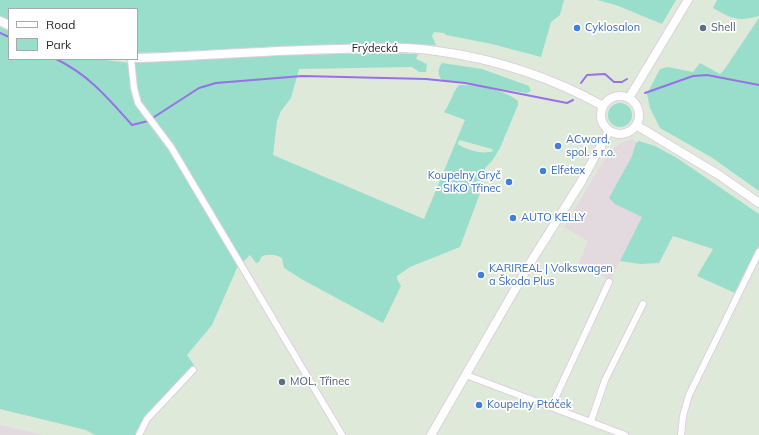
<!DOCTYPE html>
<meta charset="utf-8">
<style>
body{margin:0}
#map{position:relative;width:759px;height:435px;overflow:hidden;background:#dfe9d9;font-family:Mulish,sans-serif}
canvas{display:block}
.legend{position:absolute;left:8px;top:8px;width:130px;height:52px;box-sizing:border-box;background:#fff;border:1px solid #a9a9a9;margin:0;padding:5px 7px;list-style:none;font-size:12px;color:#272727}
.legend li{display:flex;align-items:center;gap:8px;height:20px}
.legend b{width:20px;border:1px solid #a9a9a9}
</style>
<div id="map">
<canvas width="759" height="435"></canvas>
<ul class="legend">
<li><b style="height:5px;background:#fff"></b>Road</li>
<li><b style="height:11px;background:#98decb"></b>Park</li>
</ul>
</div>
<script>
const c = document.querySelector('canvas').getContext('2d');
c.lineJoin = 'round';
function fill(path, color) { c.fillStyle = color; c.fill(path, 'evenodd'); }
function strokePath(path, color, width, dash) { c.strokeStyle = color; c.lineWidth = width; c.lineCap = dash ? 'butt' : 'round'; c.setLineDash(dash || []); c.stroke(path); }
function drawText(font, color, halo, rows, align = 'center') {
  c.font = font + ' Mulish,sans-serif'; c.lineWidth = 3.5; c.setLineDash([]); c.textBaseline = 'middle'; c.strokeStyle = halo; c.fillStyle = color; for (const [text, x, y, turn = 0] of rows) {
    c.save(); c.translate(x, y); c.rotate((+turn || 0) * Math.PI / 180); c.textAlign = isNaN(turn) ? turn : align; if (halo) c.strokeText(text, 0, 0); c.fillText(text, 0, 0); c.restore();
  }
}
const industrial = new Path2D(`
 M632,139l4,3 -2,10 -25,47 33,18 -31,62 -34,-11 11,-27 -24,-14 40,-67 8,-10 10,-8z
 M0,425l43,10h-43z`);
const green = new Path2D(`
 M0,0h564l-4,15 -9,7 -10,35 -49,-13 -46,-9 -2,-2 -10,-1 -2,4 4,9c-100,-4 -199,5 -299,8v-44h-128v11l-9,-4z
 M597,0h79l-14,24 -46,-19z
 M717,0h42v16c-22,6 -26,3 -46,-8z
 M759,18v173l-48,-34 -51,-29 -10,-20 -3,-14 13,-25 8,-2 25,5 7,-9 20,11 4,-4z
 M0,27l9,4v28h89l32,4 160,-8 94,-2 34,1 -2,5 11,5 -1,8h-7l-7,-5 -113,2 -8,29 -10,13 -4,10 -4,34 151,64 41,-99 -21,-8c7,-9 8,-19 15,-27 19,0 44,4 59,16v4l-18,43 -8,13 -6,6 -3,5v13l-23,62 -50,20 -13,9v3l4,7 -18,37 -80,-43 -19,-12 -2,-10c-7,-4 -13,-4 -20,-2l-3,6 -3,1 -6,-8 -13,13 -25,57 -25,30 7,10 -44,48 -15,22h-40l-9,-5 -86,-21zM459,140l33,9 1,2c-9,4 -27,-1 -35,-7z
 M442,63l40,6 47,17 2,5 -4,2 -85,-13c-5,-5 -4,-12 0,-17z
 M608 115a12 12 0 1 1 24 0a12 12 0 1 1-24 0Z
 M639,141l16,5 22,12 82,56v32l-24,47 -38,-17 16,-27 -40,-13 -14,27 -19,1 -20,-3 22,-44 -27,-13 -6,-6 23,-42 4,-13z`);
const stream = new Path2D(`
 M0,33l9,4
 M56,59c33,16 52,39 76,66l16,-4 51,-33 17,-5 86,-7 124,3 39,4 102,20 6,-3
 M581,83l6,-8 18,-1 9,8h8l5,-3
 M645,93l48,-17 14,-1 52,10`);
const street = new Path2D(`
 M131,59l3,29 4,15 33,44 171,288
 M466,375l159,60
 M551,407l58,-125
 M591,421l14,-41 38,-76
 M139,435l8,-16 46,-49
 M681,435l2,-19 6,-21 70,-143`);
const secondary = new Path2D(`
 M0,21l9,4
 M137,58c68,-2 135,-8 203,-9 32,-1 65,-3 97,2 59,8 114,26 166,55
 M601 115a19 19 0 1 1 38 0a19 19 0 1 1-38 0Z
 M629,98l59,-98
 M636,125l83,50 40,28
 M431,435l101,-175 49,-78 28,-51`);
const markers = [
 [577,28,4,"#3f7fe0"],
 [703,28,4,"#5c6f8a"],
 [558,146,4,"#3f7fe0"],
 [543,171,4,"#3f7fe0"],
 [509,182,4,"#3f7fe0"],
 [513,218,4,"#3f7fe0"],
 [481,275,4,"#3f7fe0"],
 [282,382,4,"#5c6f8a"],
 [479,405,4,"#3f7fe0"]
];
const shopNames = [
 ["Cyklosalon",585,28],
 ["ACword,",566,140],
 ["spol. s r.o.",566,153],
 ["Elfetex",551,171],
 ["Koupelny Gryč",501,176,"right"],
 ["- SIKO Třinec",501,189,"right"],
 ["AUTO KELLY",521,218],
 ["KARIREAL | Volkswagen",489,269],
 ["a Škoda Plus",489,282],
 ["Koupelny Ptáček",487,405]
];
const serviceNames = [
 ["Shell",711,28],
 ["MOL, Třinec",290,382]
];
const streetNames = [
 ["Frýdecká",375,49]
];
fill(industrial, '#e2dadf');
fill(green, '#98decb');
strokePath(stream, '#9871e7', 2);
strokePath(street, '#decfe0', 8);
strokePath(secondary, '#decfe0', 10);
strokePath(street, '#fff', 6);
strokePath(secondary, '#fff', 8);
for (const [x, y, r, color] of markers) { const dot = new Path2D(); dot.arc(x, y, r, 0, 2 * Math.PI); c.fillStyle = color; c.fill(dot); strokePath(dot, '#fff', 1.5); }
drawText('11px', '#366cbe', '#fff', shopNames, 'left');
drawText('11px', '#4e5e75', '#fff', serviceNames, 'left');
drawText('11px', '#272727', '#fff', streetNames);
</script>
